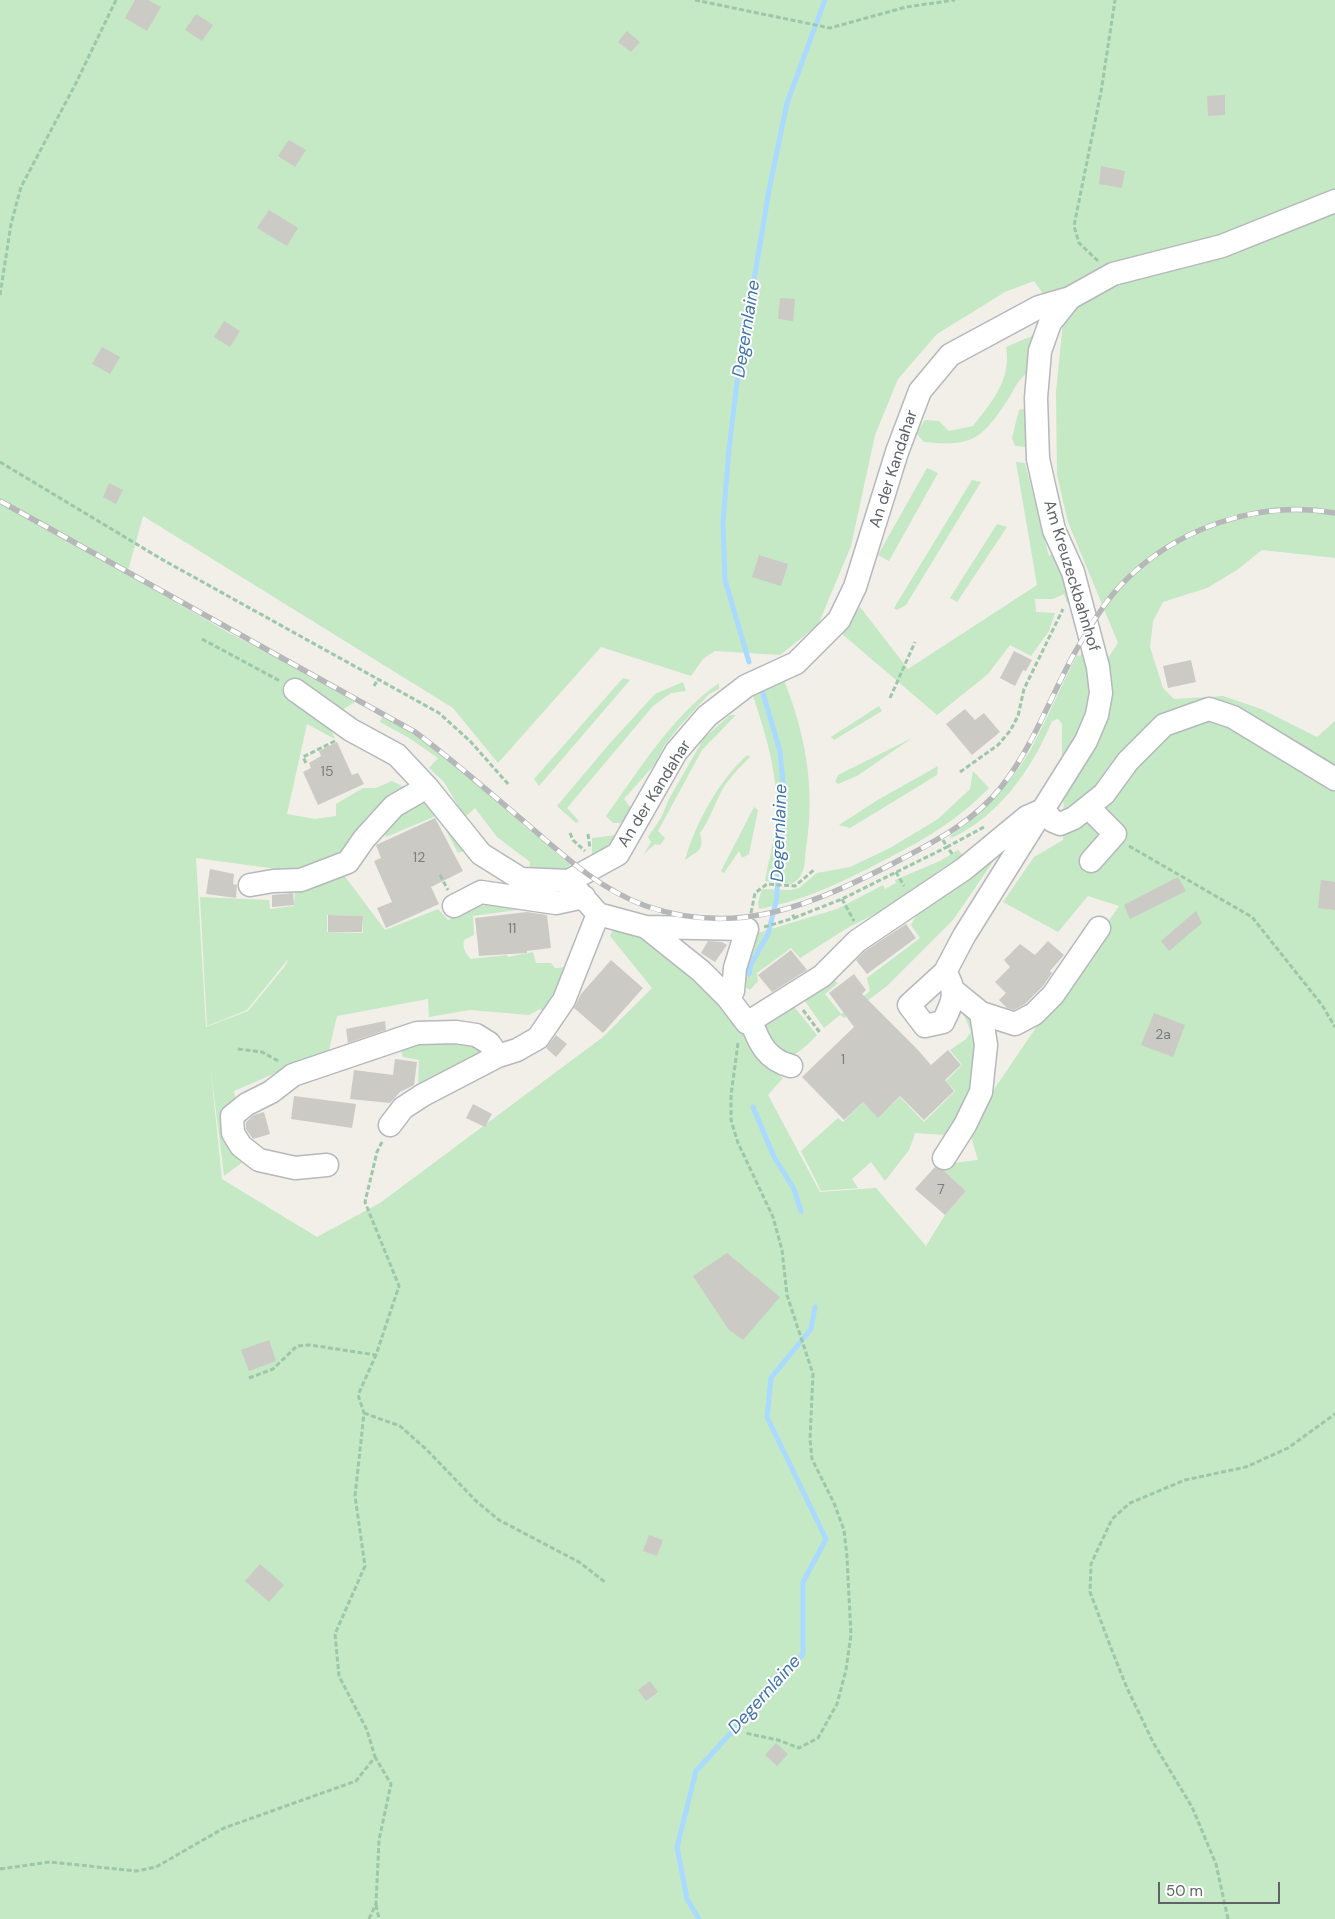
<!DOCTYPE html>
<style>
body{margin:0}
#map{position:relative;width:1335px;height:1919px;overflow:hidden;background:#f1efe8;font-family:"DM Sans",sans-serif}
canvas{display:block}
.scale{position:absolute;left:1158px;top:1882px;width:122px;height:22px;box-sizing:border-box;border:2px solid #5f6368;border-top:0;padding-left:6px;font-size:15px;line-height:18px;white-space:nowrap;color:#5f6368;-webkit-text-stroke:4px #fff;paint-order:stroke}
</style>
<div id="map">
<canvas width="1335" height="1919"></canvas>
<div class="scale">50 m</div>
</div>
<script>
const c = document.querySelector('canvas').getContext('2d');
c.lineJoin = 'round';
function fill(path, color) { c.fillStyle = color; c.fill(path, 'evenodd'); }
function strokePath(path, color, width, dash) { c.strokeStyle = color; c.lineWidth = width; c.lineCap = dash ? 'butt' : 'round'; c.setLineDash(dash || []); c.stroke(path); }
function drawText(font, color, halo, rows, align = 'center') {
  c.font = font + ' "DM Sans",sans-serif'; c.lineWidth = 4; c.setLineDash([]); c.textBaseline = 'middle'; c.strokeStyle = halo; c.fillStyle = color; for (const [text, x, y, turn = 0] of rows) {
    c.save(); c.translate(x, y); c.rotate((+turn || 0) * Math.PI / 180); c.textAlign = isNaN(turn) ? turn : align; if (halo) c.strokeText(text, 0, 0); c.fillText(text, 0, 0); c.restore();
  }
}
const green = new Path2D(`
 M0,0h1335v558l-73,-8 -25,20 -30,18 -44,14 -10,19 -3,26 13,41 11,11 49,-3 38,13 56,28 18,-16v1198h-1335zM1034,281l29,41 -7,70 1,83 11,47 50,121 -26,39 -6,-37 -6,11 -3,-1c-16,31 -30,64 -46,94 -20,35 -49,63 -81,87l2,2c48,-23 80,-69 100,-117l6,-2 4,5c-1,38 3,77 1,116l-29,17 -31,45 55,30 30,-36 31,10 -133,195 -16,32 8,27 -41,5 29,26 -21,24 -19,31 -50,-58 -56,4 -52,-97 15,-17 -13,-9 -18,-29 -49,-60 -70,-50h-20l-3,6 42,52 -49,49 -223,166 -63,34 -95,-58 -12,-115 14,112 23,-17 -13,-68 95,-41 8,-34 91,-17 1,18 41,-7 59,5 11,-6 8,5 26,-47 -19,1 -4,-5h-15l-3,-11 -25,5 -1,-2 -36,4c-5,-5 -9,-11 -7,-19l10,-5 -1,-19 51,-7 -26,-8 -30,9 -20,10 -10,-11 -53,21 -42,-56 -48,13 -1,19 -24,3 -1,-9 -69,-3 7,129 40,-16 42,-52 -4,8 -37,45 -42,16 -10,-169 103,14 46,-15c18,-39 24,-48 61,-69l-14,-7 -16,7h-13l-27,16v12l-21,3 -28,-5 20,-90 28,15 -4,-9 -33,-26 3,-21 41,27 13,-8 -51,-31 -75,-38 -102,-59 16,-58 310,192 45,55 103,-116 90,29 12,-17 12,-8 65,4 38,-30 33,-79 24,-111 23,-56 39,-45 68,-42zM327,915l36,1v17l-36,-1z
 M1034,335l-4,36c-12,8 -14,15 -21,27 -27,41 -36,49 -85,44l-8,-9 9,-13 14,1 10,10 24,-5c18,-23 39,-47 33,-79z
 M1028,408l1,36 -3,3 -11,-1 -3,-8 7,-28z
 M1016,462l9,1 24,93 9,-4 18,47 -9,4 -3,-9 -11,5h-18l1,13 19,1 -6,18 -18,25 -21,-11 -22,29 -51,41 -96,-82 19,-26 48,62 129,-84z
 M927,468l11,5 -49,88 -11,-6z
 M972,480l9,2 -75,123 -9,5 -3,-2z
 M997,524l10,3 -50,75 -7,-4z
 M782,675c23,57 34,112 24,173 -2,14 1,28 -15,36l-26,-3c3,-17 8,-35 10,-53 6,-45 -8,-90 -22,-132l2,-7z
 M623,678l7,2 -91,106 -5,-7z
 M683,682l3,9 -15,2 -18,13 -86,102 12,13 -3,2 -19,-17 54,-64 44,-48z
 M719,683v6l-10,5 -31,34 -14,18 -9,18 -31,35 11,14 -12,10h-10l-7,-7c34,-47 65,-99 113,-133z
 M879,706l3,5 -48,29 -3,-3z
 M383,715l49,31 141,121 -12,5h-32l1,-10 -33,-25 -22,-29 -10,9 -21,-35 -15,-14 9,-10 -29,-20 -29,-16z
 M730,715h6l-34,35 -44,81 7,7 -5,7 -5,-1 -11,10 7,-12 -3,-5 13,-19 8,-19 35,-61z
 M912,738l-55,38 -19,8 -3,-2 3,-7z
 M747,755l3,2c-11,11 -23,23 -30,37 -7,14 -11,27 -20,39 4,18 -1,17 -15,27 11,-38 33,-78 62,-105z
 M938,766l-1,9 -87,53 -11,-3 37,-24z
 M973,771l16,17c-32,33 -69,54 -110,75 -39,20 -76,38 -120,46l-1,-7 4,-13 29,1 8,-2 18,-15 33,-6 40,-19 48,-29 32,-30z
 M427,797l41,52 -10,4 -20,-38 -52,22 -2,-5 2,-13z
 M754,807l4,3 -9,44 -7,4 -3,-7 -15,22 -3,-2z
 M616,835l3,5 -27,18v-20z
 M1007,842l-3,13 -5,-2 -46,67 -66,66 -43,32 -4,-3 -16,13 -22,-31 32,-17 4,3 -13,11 16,20 29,-23 -3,-13 53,-40 -9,-13 12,-22z
 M958,850l10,10 -4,4 -6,-5 -20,12 -12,12 -27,19 -50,25 -49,31 -9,-10 -34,25 1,8 -8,9 -8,-5 6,-49 89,-27 46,-24 2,4 11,-6 -1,-3 45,-19z
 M791,1003l26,32c-12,12 -21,23 -38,22l-19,-30z
 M963,1013l5,2 13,19 -6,57 -29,44 -33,-2 2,1 -6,16 -24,31 -14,-19 -19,17 6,9 -37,3 -20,-40 37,-33 5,4 20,-20 15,15 22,-20 24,25 31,-31 -9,-10 16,-16 -12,-15 16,-11 5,-7z
 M454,1034l36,20 -72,34 1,-28 -16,-3 -3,-9z`);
const stream = new Path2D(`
 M749,662l-24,-82 -2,-57 6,-74 8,-67 32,-192 18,-87 38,-103
 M749,974l2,-10 17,-30 8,-32 9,-98 -5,-53 -18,-61
 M753,1107l21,50 20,32 7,22
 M699,1919l-12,-20 -10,-52 19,-76 107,-117v-72l23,-43 -59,-122 4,-39 40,-49 4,-22`);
const building = new Path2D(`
 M135,0h13l13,7 -14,24 -22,-13z
 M196,14l17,11 -11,16 -17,-11z
 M627,31l13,11 -9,10 -13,-10z
 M1225,95v20l-17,1 -1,-20z
 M289,140l17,10 -11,17 -17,-11z
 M1101,166l24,5 -3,17 -23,-4z
 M269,210l29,18 -11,18 -30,-18z
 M780,298l15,1 -2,22 -15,-2z
 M224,321l16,10 -10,16 -16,-10z
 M102,347l18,10 -10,17 -18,-10z
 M109,483l14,7 -7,14 -13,-7z
 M759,555l29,9 -7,22 -29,-9z
 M1014,651l18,9 -6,11 -3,-1 -8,16 -15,-8z
 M1191,660l5,22 -28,6 -5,-22z
 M965,709l10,11 9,-7 16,19 -28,23 -26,-31z
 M337,742l15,33 6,-2 6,11 -46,21 -15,-33 8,-4 -2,-5 12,-7 -2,-5z
 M435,818l28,53 -32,16 8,17 -53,24 -9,-20 15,-6 -18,-41 7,-3 -5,-13z
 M210,869l24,5 -1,10 4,1 -1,13 -30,-4z
 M1178,877l8,14 -56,28 -6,-14z
 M1321,880l14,2v28l-17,-2z
 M293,893l1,12 -22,2v-12z
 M1196,911l6,12 -33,28 -8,-10z
 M527,912l20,3 4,33 -24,3v2l-48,3 -4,-38z
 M328,915l35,1 -1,16h-34z
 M906,924l10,14 -49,36 -11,-14 9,-9z
 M708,941l14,1 5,3 -12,17 -14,-9z
 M1048,941l16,14 -14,16 2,2 -9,13 -18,18 -11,6 -7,-2 -8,-8 7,-7 -11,-11 15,-15 -6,-7 16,-16 15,11z
 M791,950l16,20 -35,22 -14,-17z
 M611,960l32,28 -40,45 -29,-25 7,-14z
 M854,974l12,16 -4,4 56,56 13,15 17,-15 13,15 -16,15 9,11 -30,29 -24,-24 -22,22 -15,-16 -19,18 -42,-43 52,-50 -25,-34z
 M1154,1013l31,12 -12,32 -32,-12z
 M385,1021l1,9 -38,13 -2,-14z
 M556,1035l11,9 -11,13 -10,-9z
 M395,1059l22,3 -3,23 -14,7 -10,11 -40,-4 4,-29 39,5z
 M294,1096l62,8 -4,24 -61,-9z
 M473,1104l19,10 -7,13 -19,-9z
 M264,1112l6,22 -17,5 -7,-10v-7l8,-7z
 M935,1167l9,4 22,20 -21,24 -30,-26z
 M727,1253l53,44 -37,43 -14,-10 -36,-54z
 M269,1340l7,21 -27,10 -8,-21z
 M649,1535l14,5 -6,16 -14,-5z
 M260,1564l24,21 -15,17 -24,-21z
 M650,1681l8,11 -12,9 -8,-11z
 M776,1743l12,11 -11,12 -12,-11z`);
const path = new Path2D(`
 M695,0l135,28 76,-21 49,-7
 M1098,261l-19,-18 -5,-17 27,-134 14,-92
 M0,295l11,-71 10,-37 55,-104 40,-83
 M0,462l163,98 276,153 31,28 39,44
 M202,639l78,42
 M374,686l4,-7
 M890,698l25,-56
 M306,763l-3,-6 32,-16
 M960,772l38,-27 12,-14 8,-15 6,-27 39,-80
 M570,833l3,7 12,11
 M588,834l2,15
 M943,840l4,7 37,-20
 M1129,846l123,71 70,88 13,22
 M896,872l8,14
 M440,875l8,15
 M842,899l12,22
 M751,913l4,-20 12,-9 28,2 20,-17
 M794,918l48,-19 105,-52 6,8
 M764,927l30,-9 -2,-6
 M803,1010l18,24
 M738,1043l-7,52v25l7,23 35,74 9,33 5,45 26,79 -3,65 2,20 22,44 10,27 3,27 4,78 -5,35 -9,34 -19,34 -19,10 -21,-8 -33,-7
 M238,1049l24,3 18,10
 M249,1378l24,-9 24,-23 13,-1 66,10
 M364,1413l36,13 27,24 49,51 23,19 80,42 26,20
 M0,1869l50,-7 86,9 20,-4 68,-39 132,-47 19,-24 -8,-27 -28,-54 -4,-42 30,-68 -10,-70 9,-83 -6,-18 18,-40 23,-69 -34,-84 12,-50 6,-12
 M376,1905l3,14
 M369,1919l7,-15 3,-64 12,-56 -16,-27
 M1228,1919l-12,-55 -24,-57 -38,-63 -27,-56 -16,-40 -21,-56 1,-28 21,-45 18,-16 55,-23 61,-13 42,-19 47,-34`);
const minor = new Path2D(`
 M295,690l56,40 46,25 30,32 54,67 40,25 48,2 49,-27 58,-102 31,-36 39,-30 50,-23 43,-43 16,-33 42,-135 23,-61 30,-36 89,-48 31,-9 43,-24 109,-28 113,-45
 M1088,807l27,27 -24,27
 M569,881l29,33 48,13 55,44 27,27 19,25 75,-47 35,-35 107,-72 63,-52 16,-7 10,11 7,3 14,-6 30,-24 24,-33 36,-36 45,-16 24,8 102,62
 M250,885l23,-4 28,-1 47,-18 16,-23 30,-33 33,-19
 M454,906l27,-14 75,11 28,-6
 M646,927l101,2 -12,39 -2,23 -5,7
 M945,972c13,20 8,30 -2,50l-18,4 -16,-21 36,-33 19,-36 122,-195 11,-26 4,-22 -3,-26 -25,-95 -19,-42 -16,-71 -2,-61 4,-47 10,-28 20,-25
 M954,991l27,22 34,11 19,-10 19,-19 46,-67
 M751,1021c8,22 16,39 40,45
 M390,1125l13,-17 20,-13 75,-39 19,-6 21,-12 26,-38 34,-86
 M944,1158l21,-33 16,-33 5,-47 -5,-32
 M327,1165l-32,3 -36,-8 -18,-14 -8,-13 -1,-17 15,-12 24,-12 22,-17 124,-42 39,-1 20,3 13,8 9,13`);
const rail = new Path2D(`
 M0,501l415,231c39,29 75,61 112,92 37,32 72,65 119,82 93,32 167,-2 248,-43 40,-21 80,-41 108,-77 31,-40 48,-88 72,-132 13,-23 27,-47 45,-67 54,-58 138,-88 216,-74`);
const numberNames = [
 ["15",327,772],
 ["12",419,858],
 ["11",512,929],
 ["2a",1163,1035],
 ["1",843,1060],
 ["7",941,1190]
];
const streetNames = [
 ["An der Kandahar",894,469,-72],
 ["Am Kreuzeckbahnhof",1071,576,73],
 ["An der Kandahar",655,794,-58]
];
const waterNames = [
 ["Degernlaine",747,329,-81],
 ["Degernlaine",780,833,-88],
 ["Degernlaine",765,1695,-48]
];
fill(green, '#c5e8c5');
strokePath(stream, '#aadaff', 5);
fill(building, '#cccac5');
strokePath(minor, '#b5b8bc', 25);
strokePath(path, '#9cc7a9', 3, [5, 2.5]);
strokePath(minor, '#fff', 22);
strokePath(rail, '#b6b7b8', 5.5);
strokePath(rail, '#fff', 4, [11]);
drawText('14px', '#7a7d7f', null, numberNames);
drawText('16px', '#5f6368', '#fff', streetNames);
drawText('italic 18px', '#4174aa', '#fff', waterNames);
</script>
